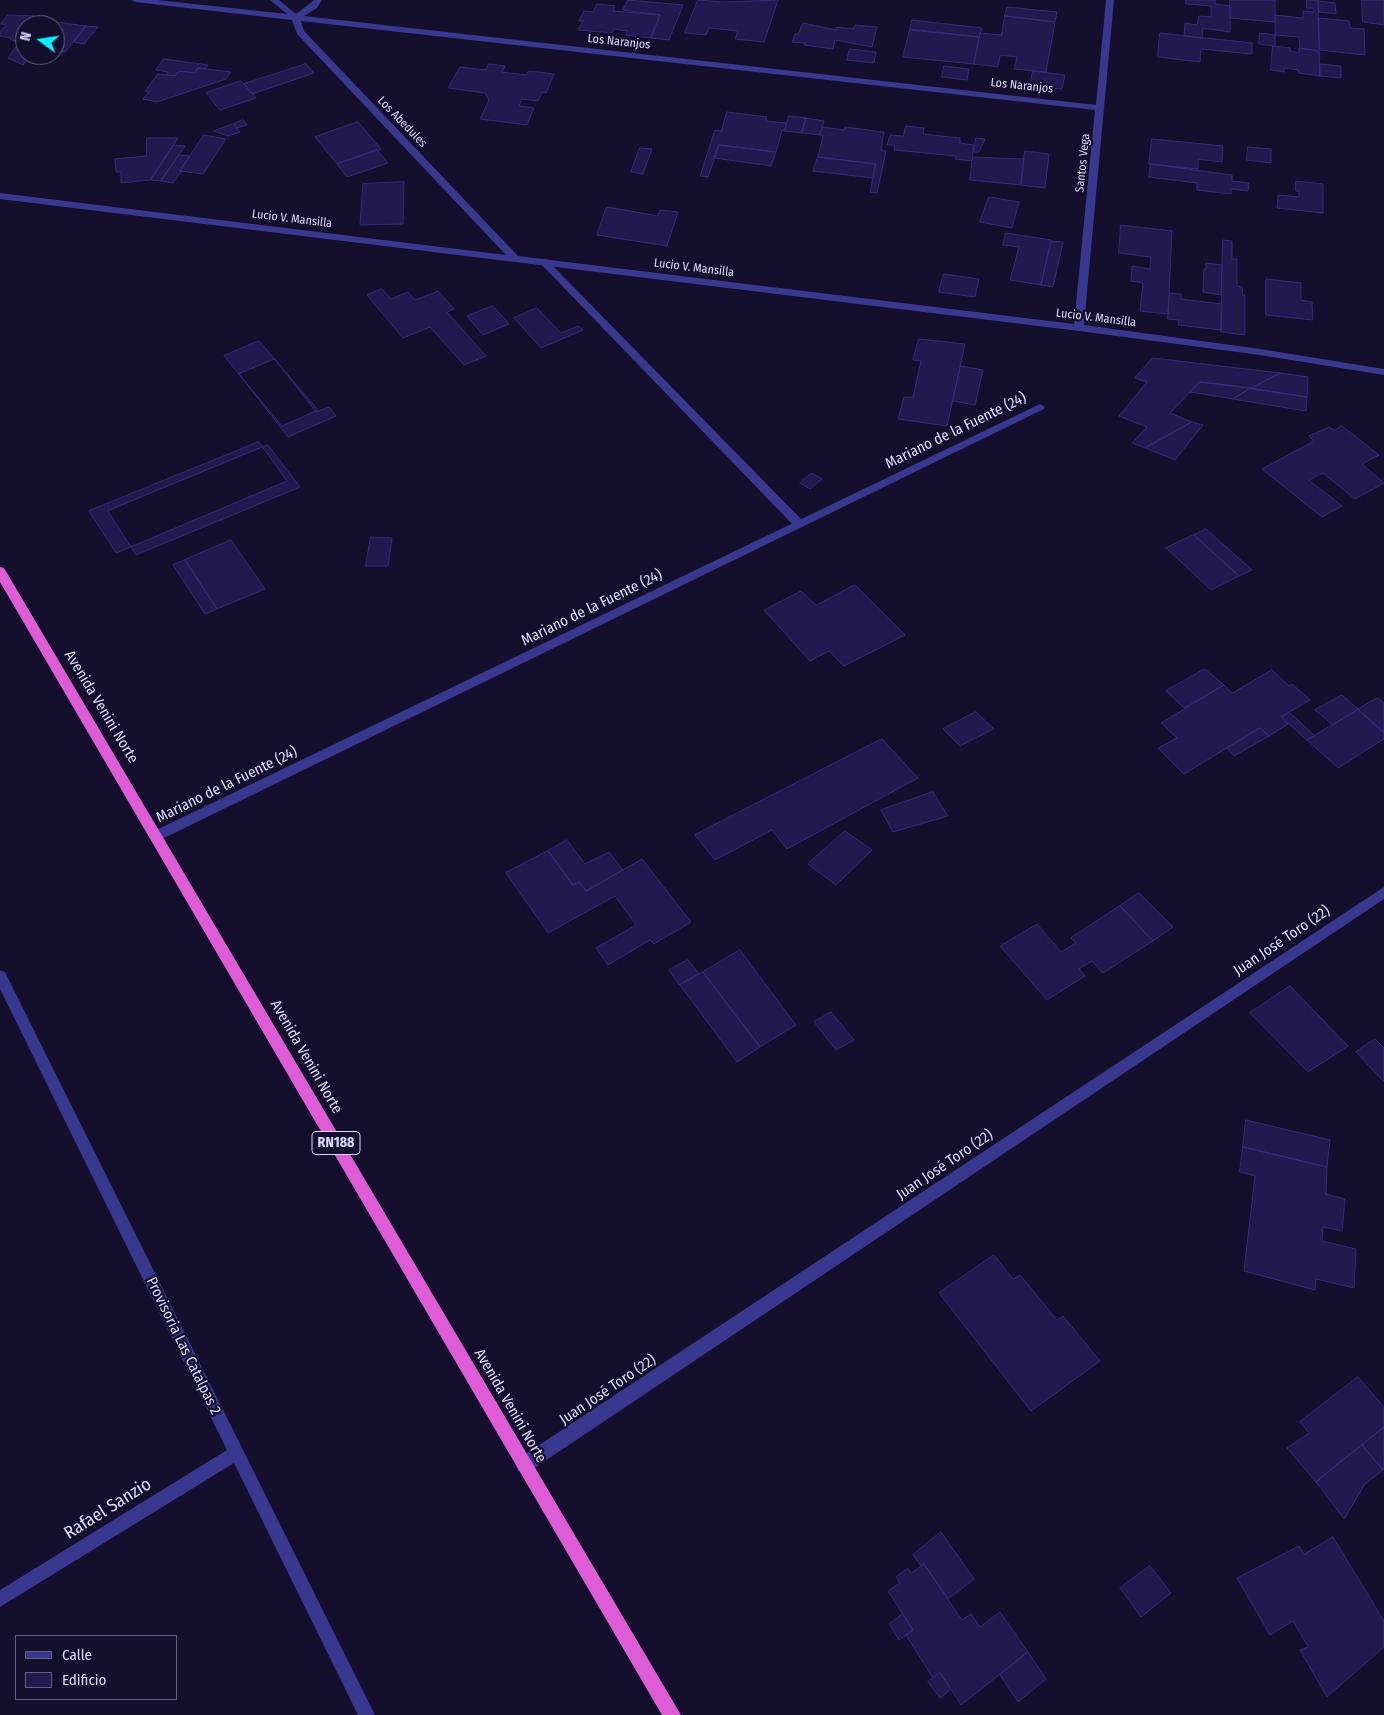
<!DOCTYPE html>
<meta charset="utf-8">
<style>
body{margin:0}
#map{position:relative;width:1384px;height:1715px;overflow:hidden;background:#130f2c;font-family:"Fira Sans Condensed",sans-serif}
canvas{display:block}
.legend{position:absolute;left:15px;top:1635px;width:162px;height:65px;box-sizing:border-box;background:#130f2c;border:1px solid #646180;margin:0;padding:6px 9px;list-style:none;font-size:15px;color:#dddbff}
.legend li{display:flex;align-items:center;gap:10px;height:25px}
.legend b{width:25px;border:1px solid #646180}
.north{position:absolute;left:15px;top:15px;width:50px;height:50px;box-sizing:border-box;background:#130f2c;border:1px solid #646180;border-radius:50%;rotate:284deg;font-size:14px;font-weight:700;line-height:20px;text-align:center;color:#dddbff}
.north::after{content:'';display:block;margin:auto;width:18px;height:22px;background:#07f1ff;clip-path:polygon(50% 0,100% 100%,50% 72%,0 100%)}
</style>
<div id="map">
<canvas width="1384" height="1715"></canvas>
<ul class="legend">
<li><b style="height:6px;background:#38388e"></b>Calle</li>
<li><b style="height:14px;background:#221a4f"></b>Edificio</li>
</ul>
<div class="north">N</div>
</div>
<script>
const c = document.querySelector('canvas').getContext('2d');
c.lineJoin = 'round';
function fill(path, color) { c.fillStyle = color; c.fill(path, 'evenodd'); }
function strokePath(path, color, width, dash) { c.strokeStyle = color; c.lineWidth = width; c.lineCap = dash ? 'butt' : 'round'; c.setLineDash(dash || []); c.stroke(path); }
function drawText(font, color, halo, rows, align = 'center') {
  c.font = font + ' "Fira Sans Condensed",sans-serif'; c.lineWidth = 4.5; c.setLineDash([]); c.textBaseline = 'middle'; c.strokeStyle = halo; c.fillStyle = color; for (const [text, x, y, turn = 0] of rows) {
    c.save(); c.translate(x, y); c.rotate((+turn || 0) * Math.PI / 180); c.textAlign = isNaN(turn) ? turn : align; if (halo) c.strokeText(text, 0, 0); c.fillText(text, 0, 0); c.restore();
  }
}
const building = new Path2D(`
 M628,0l55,5 -14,35 -18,-2 9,-23 -37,-5z
 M698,0l26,2 54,-2 -14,42 -29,-3 3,-8 -29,-3 -3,7 -21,-2z
 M1186,0h29v4l15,2v26l-27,-4 -1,10 -18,-2 1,-13 12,2 2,-9 12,1v-11l-25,-2z
 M1230,0h45v22l-45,-4z
 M1307,0h11l1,51 -19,-3 -1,-11 -24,-2v-20l28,3v-7l11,1 -1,-4h-6z
 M1362,0h22v25l-21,-3z
 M1318,1l17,2 1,11 -17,-2z
 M597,4l18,2 -2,5 47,4 -10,23 -24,-3 1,-4 -13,-2 -2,4 -34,-3 5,-9h-4l5,-10 9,1z
 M1007,7l50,5 -2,10 -50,-6z
 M8,15l27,1 -2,3 24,3 -2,3h-30v30h6l-8,10 -15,-7 7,-10 6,-4 -11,-5 1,-1 -11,-2v-4l6,-7 -5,-1z
 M1005,16l50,6 -9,50 -32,-3 3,-12 -17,-2 -2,12 -24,-3 6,-31 21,2z
 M1319,18l30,3 1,7 14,1 1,26 -45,-5z
 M912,20l70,8 -3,9 -69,-8z
 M57,22l29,4 -21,26 -10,-1v-26z
 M803,23l33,7 1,-3 16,2 2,-4 22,2 -5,20 -37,-7 -2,9 -29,-4 1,-2 -13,-1 3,-8h3z
 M86,26l12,1 -14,17 -10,-2z
 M910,30l69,7 -5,27 -71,-7z
 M1160,33l92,10v11l-51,-5 -1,13 -42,-5z
 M1260,33l15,2v11l-16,-2z
 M1273,46l17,2v3l9,2v-5l20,3 1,25 -21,-3 -1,-3 -14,-2v4l-13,-2z
 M850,49l26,3 -2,11 -27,-3z
 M164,59l44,6 -3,4 -7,-1 -4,5 -15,-2 -4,5 -9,-1 2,-3 -12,-2z
 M306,64l8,9 -62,21 -8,-10z
 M489,64l16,2 -3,6 24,3 3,-4 25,3 -8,19 -4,-1 -4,9 -16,-2 -3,7 15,2 -7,17 -47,-6 9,-19 -4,-7 -37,-5 12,-21 25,3z
 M1320,64l21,2v12l-21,-2z
 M944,66l25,3 -2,11 -25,-3z
 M198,68l33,4 -5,7 -69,23 -14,-3 6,-7 -4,-1 13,-17 17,2 4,-5 16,2z
 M1033,71l32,4 -3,14 -32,-3z
 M241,81l15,17 -36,12 -14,-17z
 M727,112l40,5 -1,4 20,2 -1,8 -3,-1 -6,22 -57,-7 -11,32 -8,-1 15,-46 6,1z
 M789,116l17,2 -4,15 -17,-2z
 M806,118l18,3 -4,14 -18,-2z
 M243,120l4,5 -10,3 -3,-4z
 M358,122l23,27 -44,15 -22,-27z
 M233,124l7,8 -12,4 -14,-5z
 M906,126l18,2 -1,6 37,4v5l14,2 -2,16 -17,-2 1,-3 -62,-6 1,-5h-8l3,-10 13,1z
 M823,127l21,3 1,-3 39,5 -3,18 5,1 -9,42 -7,-1 6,-28 -58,-7 5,-21 -3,-1z
 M204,135l22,4 -23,35 -23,-3z
 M147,138h31l-28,42 -29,3v-11h-5l-1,-13 31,-3z
 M976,138l9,1 -6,13h-5z
 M1152,139l71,7 -1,16 -24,-3v10l-49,-5z
 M174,145l11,1 -24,35 -10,-1z
 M719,145l57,7 -5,14 -57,-8z
 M1248,147l23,2v14l-24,-3z
 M640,148l12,1 -9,25 -12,-2z
 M377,150l11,13 -41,14 -10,-13z
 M1025,151l24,3 -4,34 -24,-3z
 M179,155l11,1 -10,15h2l-9,12 -12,-2z
 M818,157l57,7 -2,14 -60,-7z
 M973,157l51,2 -3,26 -51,-5z
 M1151,164l81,11v6l17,2 -1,8 -17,-2v5l-34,-4v-7l-48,-6z
 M1296,181l27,3v29l-46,-5 1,-13 21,2v-6h-3z
 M404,182l-1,42 -43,1 3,-41z
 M989,197l30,5 -7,26 -32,-6z
 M607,207l51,9 2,-6 18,2 -11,34 -70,-11z
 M1121,225l51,6 -4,83 -28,-3 3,-28 -12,-2 1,-15 18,3 1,-12 -32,-4z
 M1006,233l45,7 -10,45 -31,-5 9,-33 -16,-2z
 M1223,240l9,1v18h5v27l5,1 1,8 2,1v39l-24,-3z
 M1052,241l11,1 -10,45 -12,-2z
 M1206,263l16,2 -1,30 -18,-3 1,-23h2z
 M944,274l35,5 -4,18 -36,-5z
 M1266,279l35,4v17l11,2 1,18 -47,-5z
 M382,289l9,10 17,-7 7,8 23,-9 16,18 -7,3 39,44 -22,9 -34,-38 -27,11 -36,-43z
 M1170,293l11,1v5l41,5 -1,26 -43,-5 1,-5 -11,-1z
 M493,306l16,18 -26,11 -16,-19z
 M537,308l24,25 17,-7 5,4 -42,18 -27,-30z
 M919,339l46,5 -18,82 -49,-7 6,-22h9l8,-36 -8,-1z
 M259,341l59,69 -36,16 -58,-70z
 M1153,358l127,15 -29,15 -51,-6 -30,31 22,9 -47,26 -13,-5 15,-16 -28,-11 28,-34 -12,-4z
 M275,359l41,53 13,-5 7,9 -48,21 -49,-63z
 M961,366l22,4 -8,35 -22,-4z
 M1280,373l28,4 -1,20 -55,-8z
 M1200,382l51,6 -18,11 -43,-7z
 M1251,388l56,9 -1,14 -73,-12z
 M1192,422l11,3 -28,35 -30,-12z
 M1342,426l37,29 -17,9 22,19 -29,16 -32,-26 -14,7 33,26 -20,11 -60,-48 52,-28 -5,-5 20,-9 5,3z
 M259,442l28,39 -171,72 -27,-42z
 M268,445l32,42 -164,68 -28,-44z
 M812,473l10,6 -12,10 -10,-6z
 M1206,529l46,41 -13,6 -45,-41z
 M1194,535l45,41 -28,14 -45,-42z
 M371,537l21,1 -4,28h-22z
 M231,540l34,49 -48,20 -32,-49z
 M185,560l32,49 -12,5 -32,-49z
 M855,585l50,50 -61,31 -15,-15 -19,10 -46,-51 37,-19 15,14z
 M1205,669l19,16 -40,23 -18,-17z
 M1272,670l17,16 3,-2 18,16 -29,17 7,7 -19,12 -9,-8 -76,46 -26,-26 19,-10 -16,-15 63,-38 8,8z
 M1342,695l16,14 -25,16 -18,-15z
 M1378,698l6,5v29l-26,-23z
 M1358,710l26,23v6l-46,29 -31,-28z
 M976,712l18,17 -34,17 -17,-17z
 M1289,712l26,24 -8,4 -26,-23z
 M1260,728l9,8 -35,20 -7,-8z
 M882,739l36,39 -131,71 -15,-19 -57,30 -20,-25z
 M933,792l15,24 -55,16 -12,-22z
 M845,831l27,19 -36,35 -28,-21z
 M567,840l18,24 24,-12 14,18 -37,21 -7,-9 -6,3 -25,-34z
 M548,851l25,34 6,-3 7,9 56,-32 49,63 -37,22 -4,-4 -42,25 -12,-17 40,-23 -21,-29 -67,37 -42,-60z
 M1139,893l34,34 -20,14 -33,-35z
 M1120,906l33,35 -50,32 -11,-12 -13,8 6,7 -38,24 -47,-54 37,-22 24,28 15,-9 -5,-5z
 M740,950l56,75 -36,22 -57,-75z
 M688,960l11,14 -20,11 -10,-15z
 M703,972l57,75 -23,15 -57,-77z
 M1290,986l58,60 -40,26 -58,-59z
 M831,1012l23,28 -18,10 -22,-28z
 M1375,1039l9,9v34l-28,-30z
 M1246,1120l84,20 -3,27 -84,-20z
 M1243,1147l84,20 -1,27 19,5 -3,32 -19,-4 -1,14 34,8 -2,39 -38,-9 -1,11 -71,-19 11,-95 -15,-4z
 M994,1255l19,24 7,-4 37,45 6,-4 37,45 -69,50 -92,-118z
 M1358,1377l26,30v20l-68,55 -29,-34 22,-15 -9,-11z
 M1384,1427v42l-1,1 -21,-25z
 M1362,1445l21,25 -18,14 -21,35 -28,-37z
 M941,1532l33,47 -26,20 -24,-35 -3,2 -8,-11z
 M1333,1537l51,84v26l-57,50 -27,-47 8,-3 -15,-26 -23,14 -33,-57 62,-32 5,8z
 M924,1564l38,56 9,-6 9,13 20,-15 28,40 -67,53 -21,-33 -7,6 -27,-43 7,-5 -25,-39 12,-8 -4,-6 12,-9 3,5z
 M1150,1566l21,27 -30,24 -21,-29z
 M903,1614l10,16 -14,10 -10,-16z
 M1028,1652l18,27 -28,23 -18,-27z
 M940,1673l11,16 -11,9 -12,-16z`);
const service = new Path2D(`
 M544,259l3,1 256,261 1,3 -1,3h-8l-254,-263 -2,-2z`);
const minor = new Path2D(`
 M131,0h26l130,14 -17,-14h9l17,14 18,-14h8l-5,8 -13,8 792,89 10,-105h8l-30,325 176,24 124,20v6l-124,-20 -181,-24 -1079,-132v-6l506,62 -209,-221 -5,-14 -157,-18zM301,21l794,89 -21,214 -556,-68 -214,-225z
 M1040,404l5,3 -1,2 -884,431h-8l-2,-4 2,-4z
 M1384,887v12l-854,572 -6,2 -6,-2 -2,-6 2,-6z
 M0,970l5,2 370,743h-17l-124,-252 -234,144v-17l227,-140 -227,-461z`);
const trunk = new Path2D(`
 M0,567l4,1 677,1147h-19l-662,-1133z`);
const farStreetnames = [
 ["Los Naranjos",619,42,6],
 ["Los Naranjos",1022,86,6],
 ["Los Abedules",402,122,46],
 ["Santos Vega",1083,163,-84],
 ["Lucio V. Mansilla",292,219,7],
 ["Lucio V. Mansilla",694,268,7],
 ["Lucio V. Mansilla",1096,318,7]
];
const shields = [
 [336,1143,48]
];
const shieldNames = [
 ["RN188",336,1143]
];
const streetNames = [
 ["Mariano de la Fuente (24)",956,431,-26],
 ["Mariano de la Fuente (24)",592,608,-26],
 ["Avenida Venini Norte",101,707,59],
 ["Mariano de la Fuente (24)",227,785,-26],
 ["Juan José Toro (22)",1282,941,-34],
 ["Avenida Venini Norte",306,1057,60],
 ["Juan José Toro (22)",945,1165,-34],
 ["Provisoria Las Catalpas 2",183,1346,64],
 ["Juan José Toro (22)",608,1390,-34],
 ["Avenida Venini Norte",510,1406,60]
];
const nearStreetnames = [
 ["Rafael Sanzio",108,1509,-32]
];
fill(building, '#221a4f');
strokePath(building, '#372b7c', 1);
fill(service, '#38388e');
fill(minor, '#38388e');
fill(trunk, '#de5cd6');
drawText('12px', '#dddbff', '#130f2c', farStreetnames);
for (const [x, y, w] of shields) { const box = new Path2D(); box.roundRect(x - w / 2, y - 11.5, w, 23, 4); c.fillStyle = '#130f2c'; c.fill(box); strokePath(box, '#dddbff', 1); }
drawText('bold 14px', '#dddbff', null, shieldNames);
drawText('15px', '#dddbff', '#130f2c', streetNames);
drawText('18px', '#dddbff', '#130f2c', nearStreetnames);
</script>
